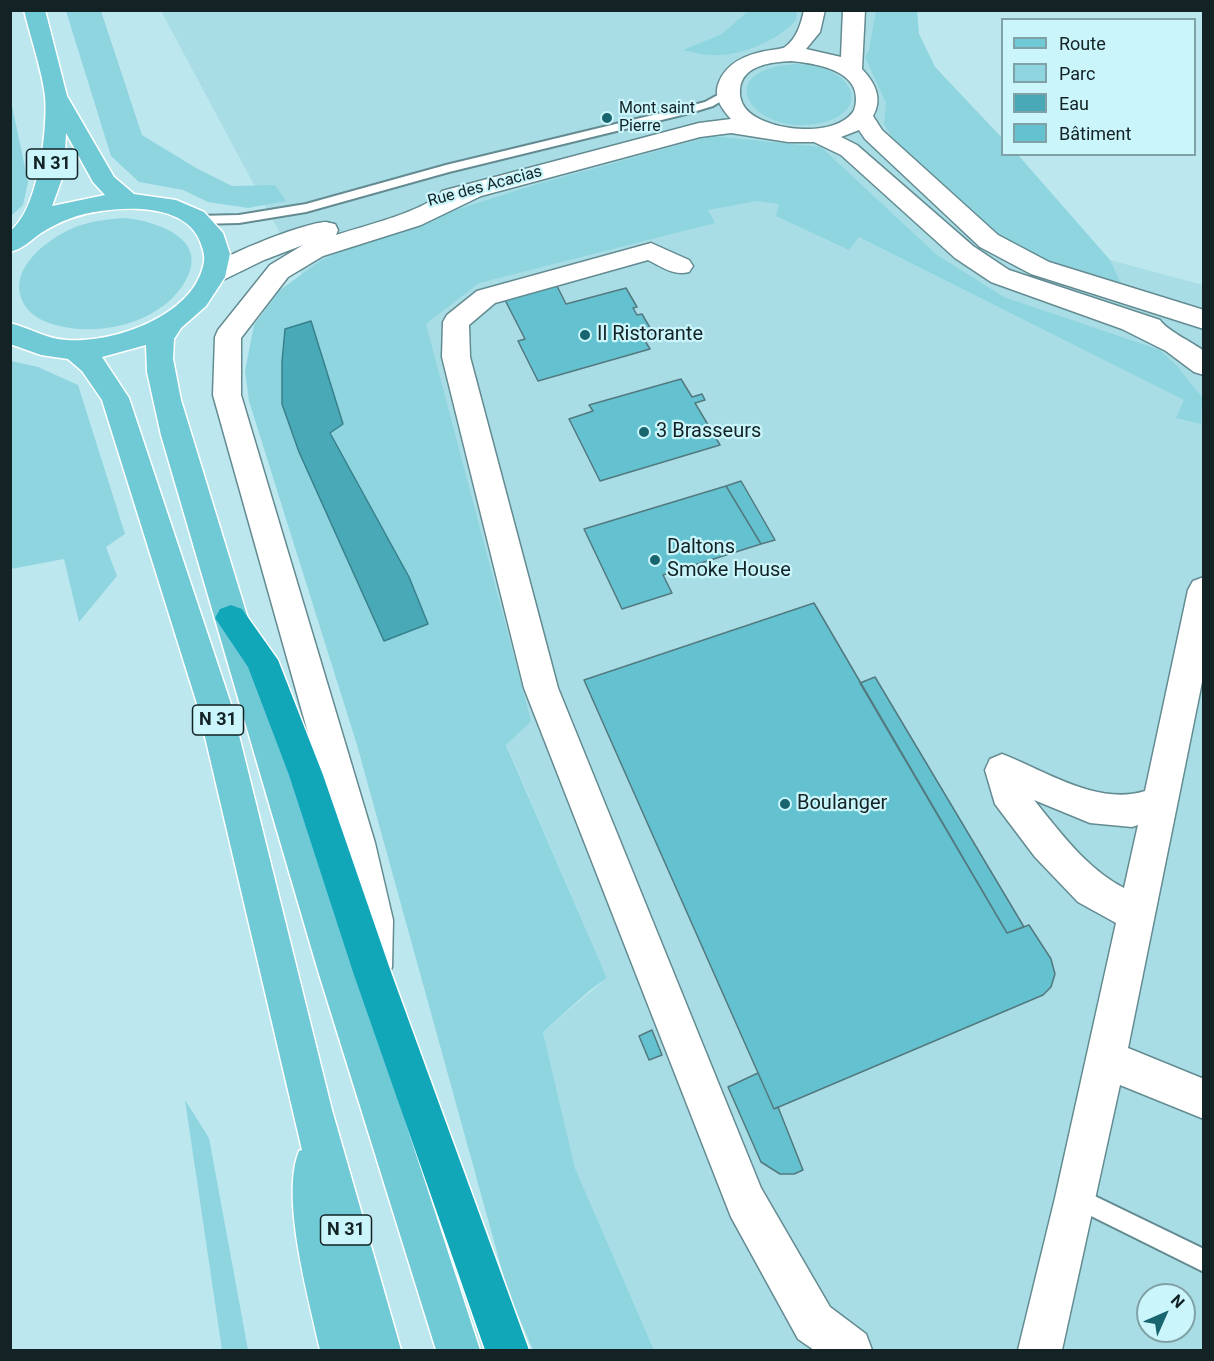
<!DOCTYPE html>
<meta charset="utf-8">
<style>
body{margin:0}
#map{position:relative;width:1214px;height:1361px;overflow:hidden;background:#bde7ee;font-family:Roboto,sans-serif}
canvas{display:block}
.frame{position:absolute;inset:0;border:12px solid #122225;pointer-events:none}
.legend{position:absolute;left:1001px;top:18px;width:195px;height:138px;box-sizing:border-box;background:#caf5fb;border:2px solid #80a1a5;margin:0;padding:8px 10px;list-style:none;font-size:18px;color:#122225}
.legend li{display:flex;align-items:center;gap:12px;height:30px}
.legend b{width:30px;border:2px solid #80a1a5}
.north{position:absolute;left:1136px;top:1283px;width:60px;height:60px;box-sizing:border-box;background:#caf5fb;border:2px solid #80a1a5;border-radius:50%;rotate:45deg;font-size:16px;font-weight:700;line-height:24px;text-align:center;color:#122225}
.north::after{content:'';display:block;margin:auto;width:21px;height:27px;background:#18656f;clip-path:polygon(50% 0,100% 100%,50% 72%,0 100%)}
</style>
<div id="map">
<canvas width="1214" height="1361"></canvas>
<div class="frame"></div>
<ul class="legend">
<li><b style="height:8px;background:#70cad5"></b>Route</li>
<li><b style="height:16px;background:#8fd5e0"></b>Parc</li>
<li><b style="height:16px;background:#49a9b7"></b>Eau</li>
<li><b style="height:16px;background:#64c2d0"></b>Bâtiment</li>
</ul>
<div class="north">N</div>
</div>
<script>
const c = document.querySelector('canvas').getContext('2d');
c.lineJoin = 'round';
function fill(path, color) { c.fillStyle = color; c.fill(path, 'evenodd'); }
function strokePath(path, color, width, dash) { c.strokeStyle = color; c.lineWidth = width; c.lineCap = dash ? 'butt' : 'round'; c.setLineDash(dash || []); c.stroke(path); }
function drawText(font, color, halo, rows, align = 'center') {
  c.font = font + ' Roboto,sans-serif'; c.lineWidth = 4.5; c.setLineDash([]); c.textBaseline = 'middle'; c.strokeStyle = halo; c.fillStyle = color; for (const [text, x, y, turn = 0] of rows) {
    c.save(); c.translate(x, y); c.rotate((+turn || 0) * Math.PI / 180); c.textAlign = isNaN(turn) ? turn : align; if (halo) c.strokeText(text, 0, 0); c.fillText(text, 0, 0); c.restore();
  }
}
const built = new Path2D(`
 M161,11h756l2,23 16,33 67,71v16l16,1 92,105 93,25v1065h-549l-79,-182 -32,-136 64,-54 -293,-681zM1148,1295h36v36h-36z`);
const green = new Path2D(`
 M66,11h35l41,124 54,33 36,18 43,-1 11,16 -38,7 -40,-6 -25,-12 -44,-8 -28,-26z
 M748,11h49l-1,9c-18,21 -57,37 -85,35 -9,0 -19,-3 -28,-5l39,-16z
 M876,11h41l2,23 16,33 67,71v16l16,1 92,105 12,26 -81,-28 -52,-27 -94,-89 -11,-18 2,-21 -21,-46 4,-7z
 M795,64c18,1 43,5 53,22 6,9 4,19 -3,25 -8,8 -18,11 -29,13 -63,11 -108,-54 -21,-60z
 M10,96l18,86 -5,23 -12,11z
 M711,136l110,11 116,108 67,42 156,53 17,16 25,31 -1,27 -25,-6 8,-18 -325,-163 -10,13 -73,-34 3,-12 -22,-3 -49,9 7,13 -236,60 -53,41 105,397 -25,24 101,233 -17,12 -47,42 32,136 79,182h-121l-25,-58 -151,-547 -108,-344 -4,-30 9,-46 26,-35 40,-29 51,-24 163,-52z
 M126,218c31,4 83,20 60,62 -24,44 -89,58 -134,44 -9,-3 -20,-8 -26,-17 -23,-34 19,-67 47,-79 17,-7 35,-9 53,-10z
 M11,361l27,6 40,18 47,149 -19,13 11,29 -38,46 -15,-63 -53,10z
 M185,1100l24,38 39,212h-26z`);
const water = new Path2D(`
 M311,321l32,103 -13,9 79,144 19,47 -44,17 -85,-189 -17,-48v-42l3,-33z`);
const building = new Path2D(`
 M557,286l9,18 60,-16 11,19 -4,1 4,7 5,-1 11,19 -11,3 8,13 -112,32 -20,-40 7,-2 -20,-39z
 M681,379l11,18 10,-3 3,6 -10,3 25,42 -120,36 -31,-62 24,-8 -4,-6z
 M741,481l15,26 19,33 -14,4 -35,-58z
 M726,486l35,58 -98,31 9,18 -50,16 -38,-80z
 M814,603l193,330 22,-8 22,34 4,15 -4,13 -8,8 -269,114 -190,-429z
 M875,677l149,250 -17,6 -147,-250z
 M652,1030l10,25 -13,5 -10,-24z
 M758,1073l16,36 4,-2 25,63 -9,4h-14l-19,-12 -33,-75z`);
const lane = new Path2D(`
 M727,90l6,3 -2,2 -18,11 -23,7 -241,59 -143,40 -67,11 -42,1 -6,-4 6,-4 42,-1 67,-11 140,-39 236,-57 23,-6z
 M1076,1187l128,62v23l-135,-67 -4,-7 4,-7z`);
const street = new Path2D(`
 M804,10h21l-5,22 -14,17 35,8 2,-47h22l-3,59c13,14 21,29 11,47l9,14 116,105 51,27 155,48v19l-173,-55 -51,-27 -115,-108 -6,-9 -18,7 16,8 116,101 36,24 151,50c6,10 32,22 44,31v24l-10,-3 -28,-21 -44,-22 -131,-47 -36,-24 -114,-103 -27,-13h-26l-57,-9 -31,4 -219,59 -60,29 -98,31 -35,21 -47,61v57l134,448 18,77 -1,47 -6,13 -13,6 -13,-6 -6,-13 1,-47 -16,-77 -126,-448 2,-58 3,-7 52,-65 33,-20 -39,15 -41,20 -9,3 -9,-3 -4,-6c10,-15 105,-52 125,-52 0,0 8,2 9,2l3,6 -2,5c24,-8 94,-25 106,-44l257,-68 32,-4c-10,-11 -18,-23 -12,-37 9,-22 32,-29 53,-32 4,-1 10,-1 13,-3 12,-9 16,-23 19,-37zM791,61c21,2 66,8 65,38 0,4 -1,10 -3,13 -19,26 -81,19 -103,1 -7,-6 -11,-14 -10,-24 2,-24 32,-27 51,-28z
 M651,243l38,17 4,6 -4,6c-15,4 -27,-5 -41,-12l-153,43 -26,22 1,32 88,331 203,500 69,119 36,27 6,16h-58l-16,-11 -67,-122 -207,-529 -82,-331 1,-35 4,-7 30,-24z
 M1204,577v95l-76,376 76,31v40l-84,-34 -58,265h-44l37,-152 61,-275 -38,-21 -43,-45 -40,-53 -10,-34 5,-11 12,-5c44,17 95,52 143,37l43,-201 5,-9zM1034,800l56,23 42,4 6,-2 -14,63c-37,-19 -64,-56 -90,-88z`);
const primary = new Path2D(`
 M24,10h21l22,86 47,81 20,17 42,6 28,12 19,21 7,21 -5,23 -19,29 -25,22 -7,11 -1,20 8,41 175,571 124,379h-44l-118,-379 -157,-536 -14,-63 -1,-27 -44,12 27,41 103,309 100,403 69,240h-81c-11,-51 -40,-152 -21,-199l3,-1 -104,-443 -96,-307 -20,-29 -14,-12 -27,-4 -31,-11v-21c20,5 36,16 57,17 47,3 128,-24 137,-78 1,-7 -1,-12 -3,-18 -12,-38 -68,-38 -100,-33 -23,3 -41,10 -60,22 -10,7 -18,16 -31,19v-21c28,-20 38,-102 35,-135 -3,-26 -15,-60 -21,-86zM66,133l27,49 12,13 -53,11 12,-33z`);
const highway = new Path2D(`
 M231,605l11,4 36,51 45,115 69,200 137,375h-44l-131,-375 -65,-200 -41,-108 -33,-49 5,-9z`);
const markers = [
 [607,118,6,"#18656f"],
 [585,335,6,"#18656f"],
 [644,432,6,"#18656f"],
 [655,560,6,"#18656f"],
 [785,804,6,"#18656f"]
];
const farPoinames = [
 ["Mont saint",619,109],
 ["Pierre",619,127]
];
const farStreetnames = [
 ["Rue des Acacias",485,187,-15]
];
const shields = [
 [52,164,51],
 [218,720,51],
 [346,1230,51]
];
const shieldNames = [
 ["N 31",52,164],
 ["N 31",218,720],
 ["N 31",346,1230]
];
const poiNames = [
 ["Il Ristorante",597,335],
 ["3 Brasseurs",656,432],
 ["Daltons",667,548],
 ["Smoke House",667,571],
 ["Boulanger",797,804]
];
fill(built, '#a9dde5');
fill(green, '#8fd5e0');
fill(water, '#49a9b7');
strokePath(water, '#38808b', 1.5);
fill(building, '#64c2d0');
strokePath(building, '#52797f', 1.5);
strokePath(lane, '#638b91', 4);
strokePath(street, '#638b91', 3);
strokePath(primary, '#fff', 3);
strokePath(highway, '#fff', 3);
fill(lane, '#fff');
fill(street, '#fff');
fill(primary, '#70cad5');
fill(highway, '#11a7b9');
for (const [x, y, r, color] of markers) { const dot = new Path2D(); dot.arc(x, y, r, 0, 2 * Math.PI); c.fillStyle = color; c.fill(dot); strokePath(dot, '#caf5fb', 2); }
drawText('16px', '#122225', '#caf5fb', farPoinames, 'left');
drawText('16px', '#122225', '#caf5fb', farStreetnames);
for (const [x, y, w] of shields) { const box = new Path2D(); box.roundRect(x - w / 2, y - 15, w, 30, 4.5); c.fillStyle = '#caf5fb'; c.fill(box); strokePath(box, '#122225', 1.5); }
drawText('bold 18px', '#122225', null, shieldNames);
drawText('20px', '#122225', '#caf5fb', poiNames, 'left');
</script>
